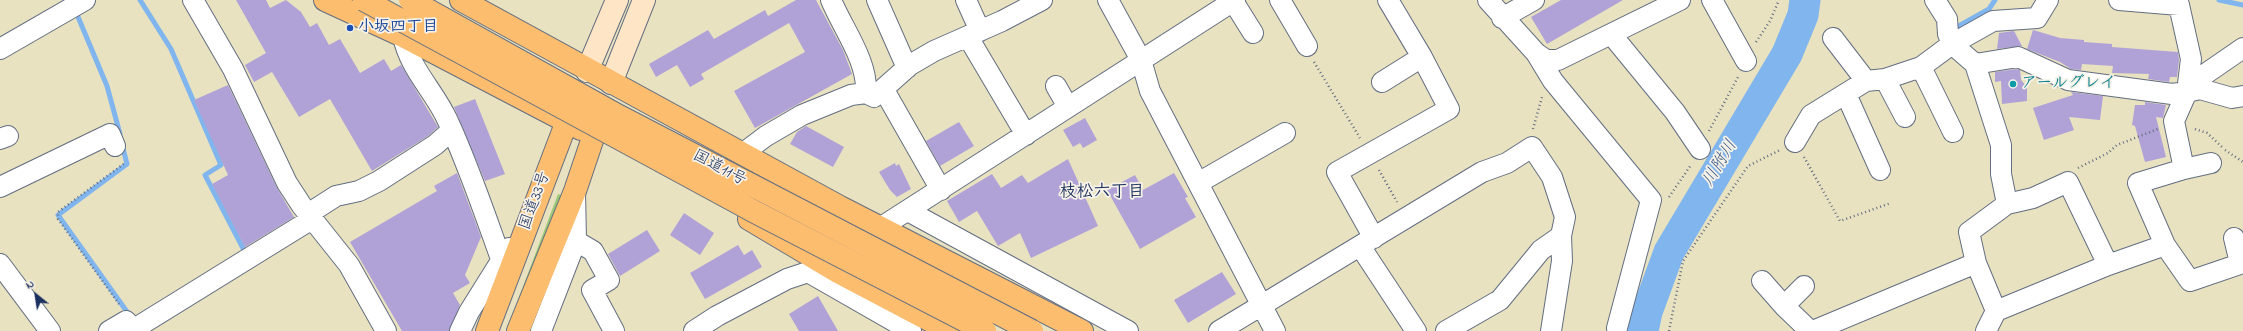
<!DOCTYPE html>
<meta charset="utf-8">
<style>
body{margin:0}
#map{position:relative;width:2243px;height:331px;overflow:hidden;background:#e8e2c1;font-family:"Indie Flower",sans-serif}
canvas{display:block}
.north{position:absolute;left:16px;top:275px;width:40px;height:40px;-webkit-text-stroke:3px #f7f3e8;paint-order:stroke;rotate:330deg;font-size:11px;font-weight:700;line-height:16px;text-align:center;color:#1b2f5e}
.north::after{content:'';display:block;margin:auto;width:14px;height:18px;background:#1b2f5e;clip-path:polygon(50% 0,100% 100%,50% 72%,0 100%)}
</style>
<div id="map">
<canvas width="2243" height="331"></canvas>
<div class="north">N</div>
</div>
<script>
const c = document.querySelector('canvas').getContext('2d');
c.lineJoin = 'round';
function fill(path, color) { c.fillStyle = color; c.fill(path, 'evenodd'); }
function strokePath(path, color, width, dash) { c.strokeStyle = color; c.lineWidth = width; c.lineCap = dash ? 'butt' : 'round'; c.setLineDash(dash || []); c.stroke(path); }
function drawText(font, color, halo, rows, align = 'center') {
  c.font = font + ' "Indie Flower","Klee One",sans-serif'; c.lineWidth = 3.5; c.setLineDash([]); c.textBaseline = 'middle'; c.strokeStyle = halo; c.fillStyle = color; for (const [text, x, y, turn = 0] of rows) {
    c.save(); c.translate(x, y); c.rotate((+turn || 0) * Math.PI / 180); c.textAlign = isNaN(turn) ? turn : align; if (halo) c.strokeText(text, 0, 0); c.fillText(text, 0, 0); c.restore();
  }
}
const green = new Path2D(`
 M558,194l5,2 -48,127 -5,-2z`);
const stream = new Path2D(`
 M140,0l31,49 50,116 -16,10 41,79
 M2219,0l24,5
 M78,11l-2,1 31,74 13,48
 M1951,26l6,1 32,-18 6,-9
 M122,144l5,20 -69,51 72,101`);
const river = new Path2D(`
 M1643,331l4,-19 22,-60 118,-198 16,-39 2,-15`);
const building = new Path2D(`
 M236,0h30l4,8 16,-8 15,12 9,15 7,-4 12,22 11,-6 20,34 24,-14 7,12 10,-6 37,62 -10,9 -56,35 -42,-72 -31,18 -27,-45 -18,10 -9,-17 21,-12z
 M796,0h20l27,50 9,24 -97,54 -21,-37 71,-39 -16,-29 -88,51 3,5 -14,8 -13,-22 -21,12 -7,-13 59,-34 6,9 51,-29 3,6z
 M1561,0h62l-76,44 -16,-27z
 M2033,30l27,8 24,2v2l28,2v3l66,5 1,8 -2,17h-7l-1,5 -21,-3 1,-5 -37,-1 1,-7 -31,-2 -1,6 -10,-1 -11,-7 -33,-13z
 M2014,31l8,15 -25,3 2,-16z
 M2016,69l4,1 1,10 6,7v14l-25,3 -1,-23 -6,1v-10z
 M228,85l49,103 17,29 -49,30 -33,-63 16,-9 -34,-75z
 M2071,92l32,4 -3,24 -31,-3 5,13 -30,10 -11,-32 40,-13z
 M475,99l30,75 -20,7 -31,-74z
 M2145,102l21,3 -3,13 -7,-1 10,40 -21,5 -10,-36 -3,-1 3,-20h10z
 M1085,118l12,22 -14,8 -3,-5 -7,4 -10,-17z
 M959,122l15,24 -34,20 -14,-25z
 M806,126l38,21 -11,20 -43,-23 7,-12z
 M1068,159l30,67 -67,32 -11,-25 -22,13 -21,-35 -18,11 -12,-21 45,-27 9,14 21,-13 6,8z
 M895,163l1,3 3,-2 12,25 -14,8 -7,-7 -11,-18z
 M457,173l24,64 -16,38 5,8 -17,10 7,12 -11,26h-47l-52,-89 87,-51 -3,-5z
 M1174,173l14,24 -3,1 11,19 -56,32 -33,-59 28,-15 8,15z
 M684,213l30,20 -14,22 -30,-20z
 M647,230l13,21 -40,25 -12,-22z
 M738,245l6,10 8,-5 10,17 -57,32 -15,-26z
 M1222,272l14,22 -48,29 -14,-23z
 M818,296l20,35h-39l-10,-17z`);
const path = new Path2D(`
 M1756,42l14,-21 9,-21
 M1314,62l46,76
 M1533,129l9,-32
 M2195,129l12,4 15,14
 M1709,131l29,-54
 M2225,150l18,12
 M1804,157l36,64 51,-18
 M2078,168l30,-15 9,-8 41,-16
 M1379,170l18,32
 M1669,197l22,-32
 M119,304l-61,-85v-7l67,-49
 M1669,331l14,-70 65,-95 32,-16`);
const street = new Path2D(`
 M193,0l40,69 54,114 15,23 47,59 37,66
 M831,0c12,29 37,61 35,93
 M877,0l30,68
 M966,0l14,31
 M1108,0l33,60 9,31 125,240
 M1280,0l27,46
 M1488,0l48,53 10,7h12l122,-60
 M1712,0l34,61
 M1935,0l12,19 1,15 4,10 23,20 26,81v29l6,30 -38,28 7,31 20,48 112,-46 57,-20
 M2119,0l60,5 12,54 -4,33
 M1233,1l20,32
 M1502,18l32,-18
 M1611,34l64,78 25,37
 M403,36c6,32 31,55 44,83 21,45 37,93 54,140
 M968,37l58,98
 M1833,38l33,43
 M0,49l85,-49
 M1536,53l17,28 98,119 -34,128
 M1975,64l43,-7 50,23 104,14 15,-2 -13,29 10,48 -46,14 27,62 25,36 53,-18
 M1921,67l32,65
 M1885,79l20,38
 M1382,82l40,-25
 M1056,86l12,21
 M884,90l57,100
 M2187,92l11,-13 45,-31
 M2187,92l13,-3 32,9 11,-2
 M1846,94l34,76
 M0,139l8,-3
 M1795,142l16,-27 55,-34 19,-2 36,-12 31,-23 41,-23 44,-3 11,-18
 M742,154l24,-18 36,-21 49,-20 15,-2 8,4 36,-32 24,-14 68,-30 40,-21
 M2184,169l27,-6
 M1198,183l87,-50
 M0,187l110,-53 5,12
 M2007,204l26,-6 35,-16 40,83
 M908,211l220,120
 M308,214l28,-18 23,-5 20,-10 56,-36 17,-15
 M869,235l366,-235
 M1374,238l-37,-66 112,-63 -27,-52 -34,-57
 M2234,238l6,25
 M576,241l17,10 16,29 -17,10 22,41
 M1360,246l56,85
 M0,264l50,67
 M808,272l103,59
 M1762,281l22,25 26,25
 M1784,306l20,-20
 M109,331l17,-10 8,8 178,-110
 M460,331l9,-19 40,-64
 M541,331l35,-90 -1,-50
 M694,331l23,-15 70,-37 21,-7 27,-16
 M1219,331l263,-159 25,-9 25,-16 20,30 13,40 -4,19 1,25 -11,70
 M1446,331l54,-31 41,-50 20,-14
 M1813,331l163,-68
 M1986,331l10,-20`);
const secondary = new Path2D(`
 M587,71l30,-71
 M611,83l33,-83`);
const highway = new Path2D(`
 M325,0l78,36 178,93
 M461,0l379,207 242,124
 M749,219l89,53 112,59
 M487,331l85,-223
 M518,331l57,-140 27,-80`);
const highwayBridge = new Path2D(`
 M364,0l391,212 230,119
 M410,0l209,116 413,215`);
const markers = [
 [350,28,4,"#1a4fb4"],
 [2013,84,4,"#0f9aa8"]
];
const transitNames = [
 ["小坂四丁目",358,28]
];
const cultureNames = [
 ["アールグレイ",2021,84]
];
const streetNames = [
 ["国道11号",719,169,28],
 ["国道33号",536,201,-70]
];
const waterNames = [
 ["川附川",1721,164,-59]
];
const neighbourhoodNames = [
 ["枝松六丁目",1102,193]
];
fill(green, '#9ac877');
strokePath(stream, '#80b5ee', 5);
strokePath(river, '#80b5ee', 31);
fill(building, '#b0a2d7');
strokePath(street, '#636e81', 22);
strokePath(secondary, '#636e81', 24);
strokePath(highway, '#636e81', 24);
strokePath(path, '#636e81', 2.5, [1, 3]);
strokePath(street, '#fff', 20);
strokePath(secondary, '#fee5c5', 22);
strokePath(highway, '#fcbd6f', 22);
strokePath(highwayBridge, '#636e81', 24, []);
strokePath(highwayBridge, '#fcbd6f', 22);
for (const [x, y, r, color] of markers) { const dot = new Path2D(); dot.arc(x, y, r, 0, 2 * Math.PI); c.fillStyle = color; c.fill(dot); strokePath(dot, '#f7f3e8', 1.5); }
drawText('bold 16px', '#164399', '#f7f3e8', transitNames, 'left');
drawText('bold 16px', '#0d838f', '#f7f3e8', cultureNames, 'left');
drawText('16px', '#1b2f5e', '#f7f3e8', streetNames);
drawText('italic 17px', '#395789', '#f7f3e8', waterNames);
drawText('bold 17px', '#1b2f5e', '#f7f3e8', neighbourhoodNames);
</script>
